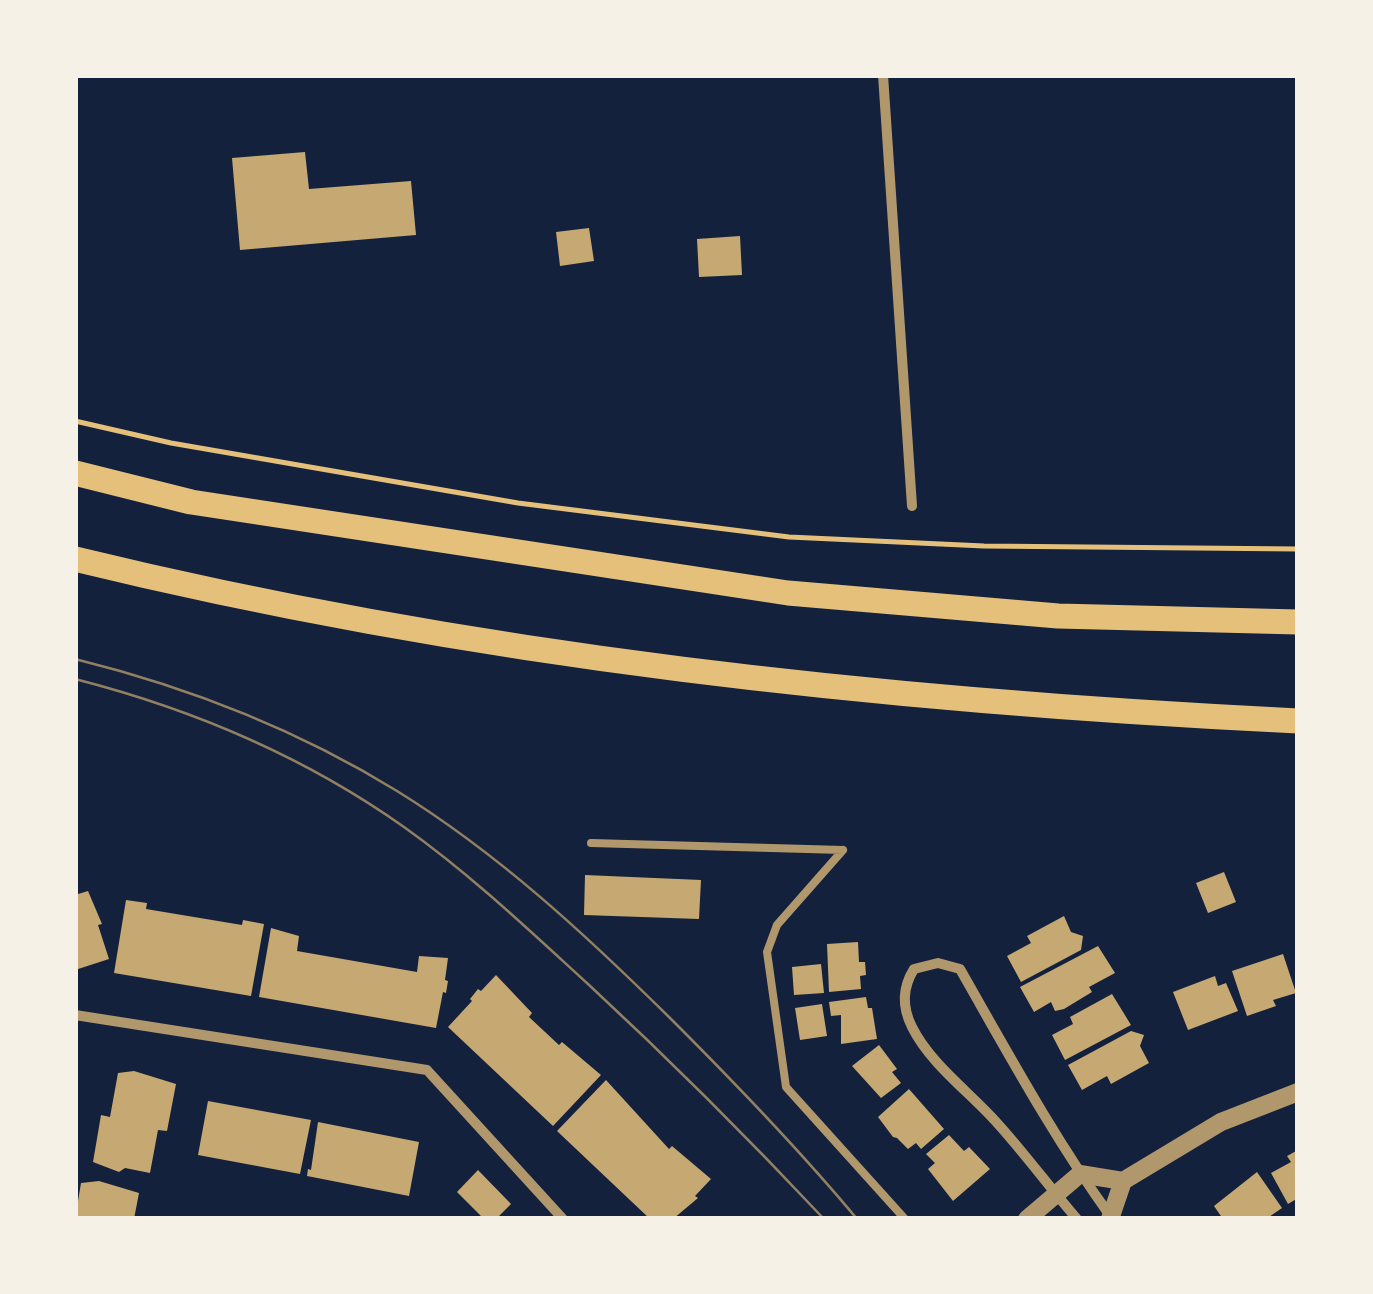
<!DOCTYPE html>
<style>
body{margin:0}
#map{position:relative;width:1373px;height:1294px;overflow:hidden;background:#14213d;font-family:"PT Sans Narrow",sans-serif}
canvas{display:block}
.frame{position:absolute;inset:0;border:78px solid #f6f1e7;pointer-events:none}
</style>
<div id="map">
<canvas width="1373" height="1294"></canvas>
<div class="frame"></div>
</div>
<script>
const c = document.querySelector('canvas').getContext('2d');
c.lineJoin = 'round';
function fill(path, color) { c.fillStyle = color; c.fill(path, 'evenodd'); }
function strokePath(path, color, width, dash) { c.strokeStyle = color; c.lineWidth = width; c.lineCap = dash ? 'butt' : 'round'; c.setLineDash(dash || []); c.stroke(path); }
const building = new Path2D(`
 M305,152l4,37 102,-8 5,54 -176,15 -8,-92z
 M589,228l5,33 -34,5 -4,-34z
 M740,236l2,39 -43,2 -2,-38z
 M1224,872l12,30 -28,11 -12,-30z
 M585,875l116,5 -2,39 -115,-4z
 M88,891l14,33 -4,1 11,34 -34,11v-75z
 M126,900l21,3 -1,6 96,16 1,-5 21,4 -13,72 -137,-23z
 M1064,916l7,16 12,4 -2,14 -60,32 -14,-26 24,-13 -4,-7z
 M271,928l28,8 -2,15 120,21 2,-16 29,2 -3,22 3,1 -2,12 -3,-1 -7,36 -177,-31z
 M858,942l1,20h6l1,13 -6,1 1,13 -32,3 -2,-48z
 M1098,946l17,27 -26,14 3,5 -28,17 -9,2 -4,-9 -17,10 -14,-25z
 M1283,954l13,39 -23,7 3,6 -29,10 -15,-45z
 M821,964l3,29 -30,2 -2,-28z
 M496,975l36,38 -3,4 30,28 3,-3 39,33 -48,51 -105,-99 24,-26 -2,-2 8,-10 3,2z
 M1215,976l3,10 8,-3 12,28 -50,19 -15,-38z
 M1112,994l19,31 -66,35 -13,-25 21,-11 -3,-7z
 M866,997l2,11h4l5,31 -36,5v-29l-10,1 -2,-14z
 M822,1004l5,32 -27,4 -5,-32z
 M1131,1031l13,4 -4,11 9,17 -38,21 -4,-8 -25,14 -14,-25z
 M879,1045l18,24 -5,3 9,11 -20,15 -29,-32z
 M134,1071l42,13 -9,47 -9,-1 -8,43 -25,-5 -6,4 -26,-10 8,-47 9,2 8,-44z
 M606,1080l63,69 3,-3 39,33 -16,17 3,2 -25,21h-23l-93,-88z
 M909,1089l35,40 -23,20 -5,-6 -8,6 -11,-11 -4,-1 -15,-20z
 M208,1101l103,19 -11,54 -102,-19z
 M318,1122l101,20 -10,54 -102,-20 1,-7 3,1z
 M949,1135l15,16 5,-4 21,22 -37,32 -25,-32 7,-6 -9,-9z
 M1298,1150v48l-10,6 -17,-31 20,-11 -4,-6z
 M478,1170l33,34 -15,15h-12l-27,-27z
 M1257,1172l25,36 -16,11h-43l-9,-13z
 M99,1181l40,12 -5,26h-59l6,-36z`);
const path = new Path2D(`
 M75,421l96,22 347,60 271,34 195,9 314,3`);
const service = new Path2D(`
 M591,843l252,7
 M843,850l-66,75 -10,27 19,135 119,132`);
const minor = new Path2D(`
 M883,75l29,431
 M75,1015l352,55 136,149
 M1077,1219c-27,-31 -51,-64 -79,-95 -27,-31 -67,-59 -86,-97 -10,-20 -10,-39 2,-58l24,-6 22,6c48,84 94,169 151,248`);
const tertiary = new Path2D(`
 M1027,1219l53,-45 43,7 98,-59 77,-30
 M1110,1219l13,-38`);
const primary = new Path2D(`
 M75,473l116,29 597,91 270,23 240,6
 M75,559c401,98 811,142 1223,162`);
const tram = new Path2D(`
 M75,659c113,28 223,71 322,132 102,63 189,144 274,228 64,64 128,130 186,200
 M75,679c117,30 230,78 329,148 66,47 125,103 184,157 82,76 160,154 236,235`);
fill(building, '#c6a872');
strokePath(path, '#e5c07b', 5);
strokePath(service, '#b1986c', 8);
strokePath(minor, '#b1986c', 10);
strokePath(tertiary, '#b1986c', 18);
strokePath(primary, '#e5c07b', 25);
strokePath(tram, '#918062', 2.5);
</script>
